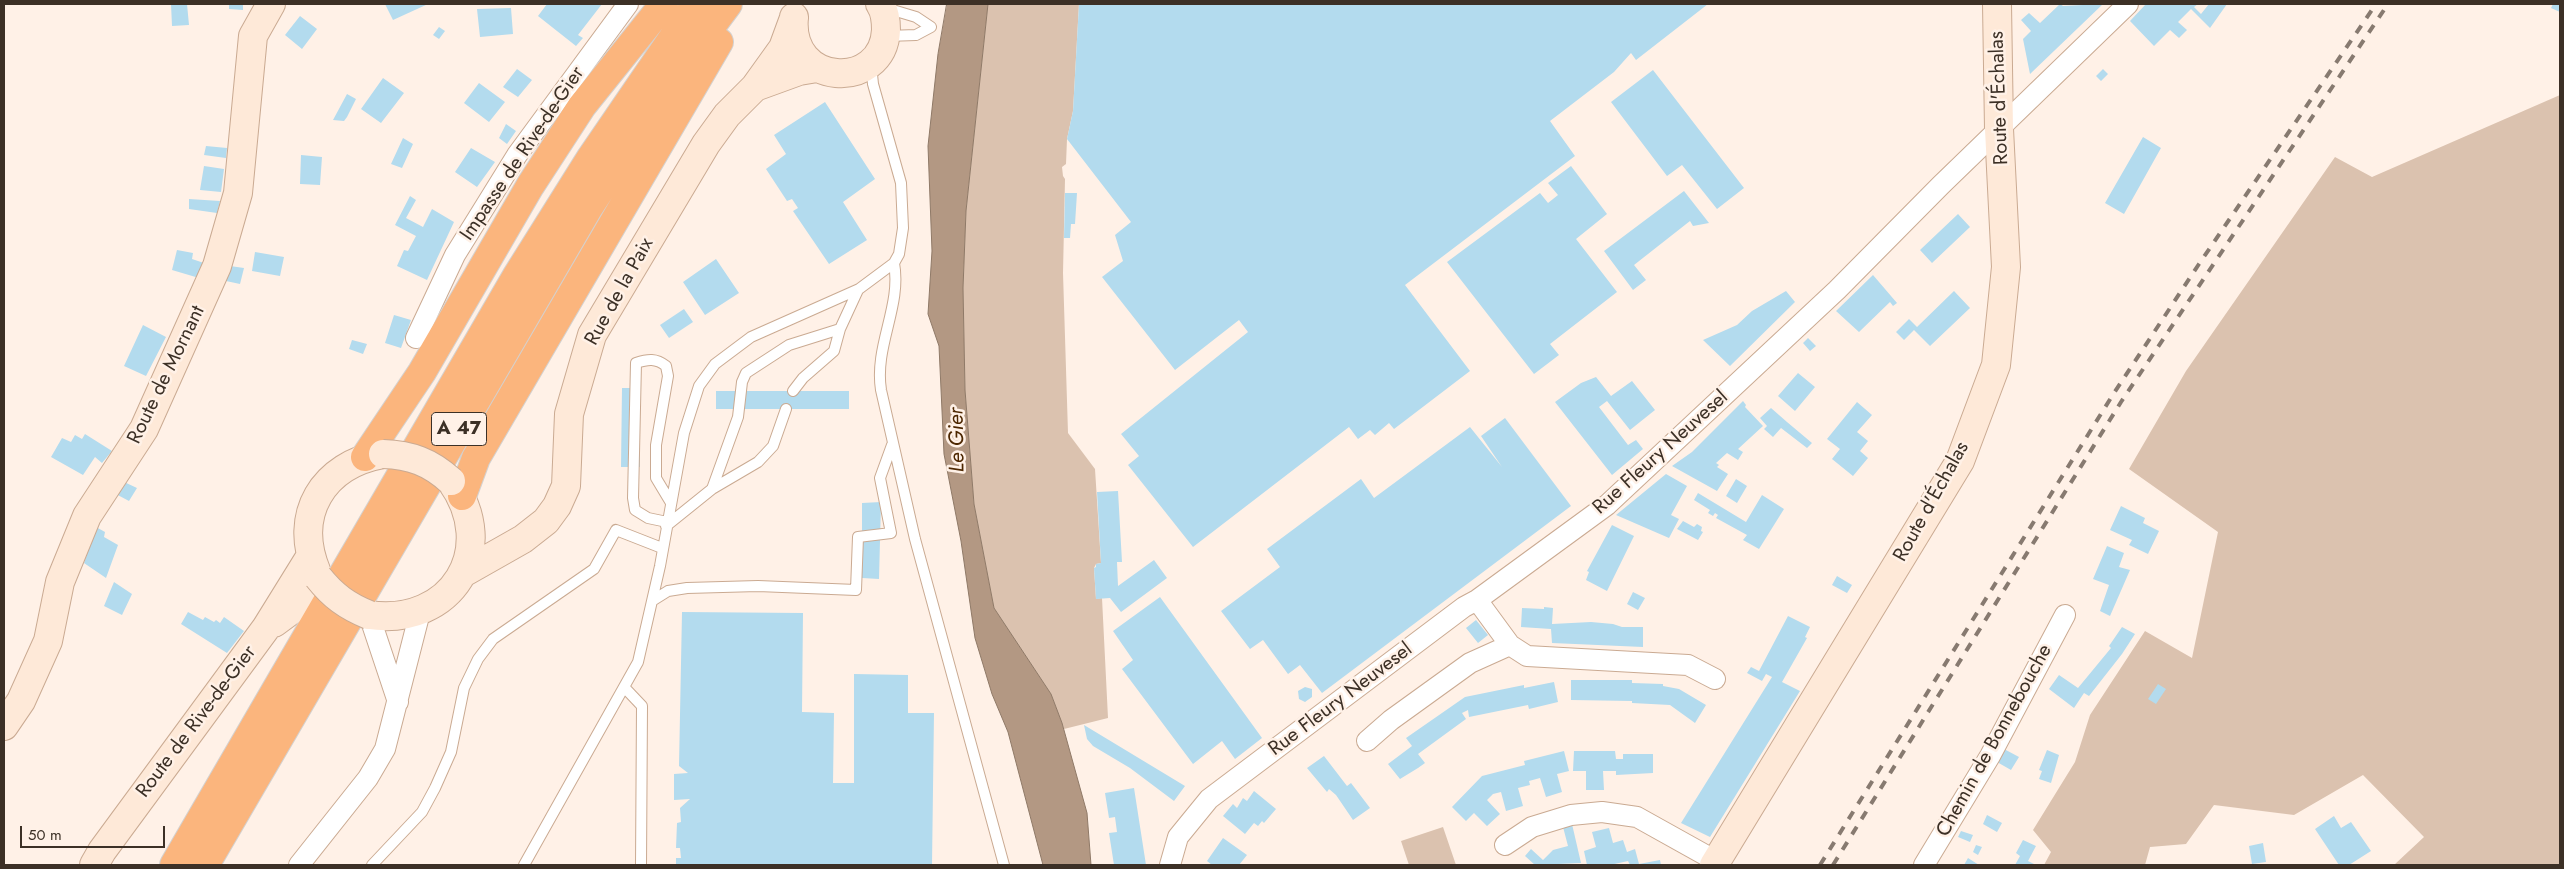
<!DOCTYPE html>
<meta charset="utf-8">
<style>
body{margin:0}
#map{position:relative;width:2564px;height:869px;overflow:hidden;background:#fff1e7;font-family:Jost,sans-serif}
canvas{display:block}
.frame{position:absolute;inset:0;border:5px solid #3c3026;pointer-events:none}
.scale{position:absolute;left:20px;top:826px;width:145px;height:22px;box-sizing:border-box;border:2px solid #3c3026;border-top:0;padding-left:6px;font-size:15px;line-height:18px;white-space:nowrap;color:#3c3026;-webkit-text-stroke:4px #fff1e7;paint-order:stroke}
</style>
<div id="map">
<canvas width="2564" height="869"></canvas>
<div class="frame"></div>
<div class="scale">50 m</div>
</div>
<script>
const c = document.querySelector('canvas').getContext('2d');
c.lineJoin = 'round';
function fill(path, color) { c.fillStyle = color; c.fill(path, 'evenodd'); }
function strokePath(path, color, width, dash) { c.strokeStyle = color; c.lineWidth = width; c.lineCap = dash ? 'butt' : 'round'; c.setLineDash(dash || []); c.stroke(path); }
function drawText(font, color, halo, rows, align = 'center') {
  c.font = font + ' Jost,sans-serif'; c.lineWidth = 5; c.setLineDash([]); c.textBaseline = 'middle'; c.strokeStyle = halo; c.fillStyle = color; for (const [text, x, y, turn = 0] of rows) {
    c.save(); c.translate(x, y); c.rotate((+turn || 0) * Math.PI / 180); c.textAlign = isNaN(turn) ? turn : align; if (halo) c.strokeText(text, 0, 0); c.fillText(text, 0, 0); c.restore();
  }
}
const green = new Path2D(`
 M988,4h91l-6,107 -6,28 -1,25 -4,3 1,9 2,3 -2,94 5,160 27,36 6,94 -5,1 -2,4 2,31 6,-1 6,120 -44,11 -13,-35 -57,-86 -20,-104 -9,-114 -2,-102 3,-77z
 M2560,95v770h-166l30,-28 -61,-62 -69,40 -80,-10 -28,39 -36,3 -5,18h-101l7,-13 -18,-22 42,-68 15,-47 55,-84 47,27 26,-126 -89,-63 57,-98 149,-214 37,20z
 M1443,827l13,38h-47l-8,-24z`);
const water = new Path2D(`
 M947,4h41l-22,207 -3,77 2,102 9,114 20,104 57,86 11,29 25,90 4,52h-48l-35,-133 -16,-38 -17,-56 -14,-97 -17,-87 -5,-108 -11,-32 4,-63 -4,-105 10,-92z`);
const building = new Path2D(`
 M171,4h16l2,21 -17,1z
 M229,4h14v6l-14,-1z
 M385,4h43l-35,16z
 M547,4h55l-24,31 5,3 -7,8 -38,-30z
 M1079,4h629l-72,56 -5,-7 -17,19 -64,49 25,35 -170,129 65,86 -76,58 -5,-6 -14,12 -5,-5 -12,9 -9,-12 -156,120 -65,-82 11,-9 -18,-22 127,-102 -9,-12 -64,50 -73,-93 21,-16 -8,-26 16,-13 -64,-83 6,-28z
 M2060,4l3,2 40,-2 -73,70 -7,-35 8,-8 -10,-11 8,-7 11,10z
 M2146,4h52l-4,3 7,7 8,-10h18l-17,24 -19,-19 -13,13 9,8 -8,8 -9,-8 -16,16 -24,-25z
 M2553,4h7v8l-9,-4z
 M511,8l2,26 -33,3 -3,-28z
 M300,16l17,13 -15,20 -17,-14z
 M439,27l6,4 -6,8 -6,-4z
 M517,69l15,11 -14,17 -15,-10z
 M2103,69l5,5 -7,7 -5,-5z
 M1653,70l91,118 -27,21 -35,-44 -15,11 -56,-74z
 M383,78l21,15 -23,30 -20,-14z
 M479,83l26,19 -16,20 -25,-19z
 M347,94l9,5 -9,18 -3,4 -11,-1z
 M825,102l50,77 -32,23 24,38 -38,24 -36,-53 5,-3 -6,-9 -5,2 -21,-32 20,-15 -12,-19z
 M506,124l10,7 -9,13 -8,-6z
 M2143,137l18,11 -37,66 -19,-11z
 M403,138l10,6 -11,24 -11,-4z
 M206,146l21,2 -1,10 -22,-3z
 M471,148l24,14 -18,25 -22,-15z
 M301,155l21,2 -2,28 -20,-1z
 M204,166l20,3 -3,23 -21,-2z
 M1571,166l36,48 -31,25 41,53 -67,52 9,11 -25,19 -87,-112 93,-69 8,10 10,-8 -10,-12z
 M1684,191l25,32 -16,3 -3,-5 -56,44 12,15 -13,10 -29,-39z
 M1065,193h12l-2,31h-4l-1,14h-6z
 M410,196l6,4 -10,18 17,9 9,-18 22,13 -27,58 -30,-14 7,-16 4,1 8,-15 -21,-11z
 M189,199l31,2 -3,12 -28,-4z
 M1958,214l12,13 -38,36 -12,-13z
 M177,250l16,3 -1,6 12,4 -5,15 -27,-8z
 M255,252l29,5 -4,19 -28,-5z
 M716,259l23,34 -34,22 -22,-33z
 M230,266l14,2 -4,16 -14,-3z
 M1873,275l24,28 -4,3 -3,-4 -31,30 -23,-21z
 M1786,291l9,11 -65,64 -27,-26 34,-15 15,-14z
 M1954,291l16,17 -40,38 -16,-16 -10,10 -8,-8 13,-13 8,8z
 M684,309l9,13 -24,16 -9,-13z
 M394,315l17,5 -10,28 -16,-5z
 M143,325l23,12 -20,39 -22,-10z
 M1808,338l8,8 -6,5 -7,-8z
 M352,340l15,4 -4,10 -14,-5z
 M1798,373l17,14 -20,24 -17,-15z
 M1596,377l15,19 21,-15 23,29 -25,20 -23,-29 -8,6 29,38 8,-5 7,9 -31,26 -57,-73 26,-19z
 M622,388h18v79h-19z
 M716,391h133v18h-133z
 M1743,401l3,4 -1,2 18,19 -25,23 5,3 -5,8 -11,-7 -11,10 3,2 -2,2 11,7 -11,17 -45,-25 20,-14z
 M1857,402l15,13 -15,17 11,9 -8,10 8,7 -15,18 -21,-17 8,-10 -13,-10z
 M1771,408l16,14 25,21 -5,5 -26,-20 -8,9 -9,-8 3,-3 -7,-8z
 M1505,418l66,88 -249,187 -22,-28 -12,9 -25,-34 -13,9 -29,-38 59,-44 -13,-18 94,-70 13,19 96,-71 32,40 -21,-31z
 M85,434l27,17 -10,12 -7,-6 -12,18 -32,-18 11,-19 9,4 4,-7 7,4z
 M1666,474l21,12 -16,29 8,4 -10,19 -53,-23z
 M1736,479l11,7 -10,17 -11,-7z
 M122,481l15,7 -8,13 -15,-8z
 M1118,491l4,71h-5l1,24 36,-26 13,18 -46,34 -11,-14 -14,1 -2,-31 2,-1v-3l5,-1 -4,-71z
 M1698,493l48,29 16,-27 22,14 -25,40 -16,-9 4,-5 -31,-17 2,-3 -3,-2 -2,3 -5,-3 2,-3 -16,-10z
 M881,502l-2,77 -17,-1v-75z
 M2121,506l24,12 -2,5 16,8 -11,23 -19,-9 3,-5 -22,-10z
 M1683,521l11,6 3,-3 5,3 -1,4 2,1 -5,8 -21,-11z
 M1612,525l22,11 -27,55 -21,-11 3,-8 -2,-1z
 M96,527l9,5 -1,5 14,8 -12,33 -22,-15z
 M2107,546l17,7 -5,14 11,3 -20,46 -10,-5 9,-26 -16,-6z
 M1837,576l15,9 -5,8 -15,-8z
 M114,582l18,12 -10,21 -18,-9z
 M1633,592l12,6 -7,12 -11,-6z
 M1160,597l102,141 -27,21 -13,-18 -29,23 -71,-95 11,-9 -20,-29z
 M1544,607l9,1 -1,16 39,-2 22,2 9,3h21v20l-91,-4 -1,-14 -30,-2 1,-19 22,1z
 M188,612l15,8 2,-3 9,5 2,-2 4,3 4,-6 20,14 -17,22 -46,-29z
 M682,612l121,1 -1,99 32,1 -1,70h21v-109l54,1v38h26l-2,152h-256v-7h5l-1,-10h-4l1,-25 4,-1 -1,-14 10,-9 -16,1v-26l14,-1 -9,-7z
 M1788,616l22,11 -5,10 2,1 -25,44 18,9 -90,146 -29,-14 91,-146 -6,-3 -4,7 -15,-8 4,-6 8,4z
 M1476,620l12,15 -10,8 -12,-15z
 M2122,627l13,7 -13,20 -33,42 -5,-3 -10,15 -25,-19 10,-14 19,13 33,-40 -2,-2z
 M1571,680h61v3l31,1v2l16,3 27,16 -11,18 -25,-18 -38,-2v-2l-61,-1z
 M1554,682l4,20 -29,7 -1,-4 -59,12 -1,-7 -6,3 4,6 -48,35 7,9 -7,5 -18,11 -12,-15 24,-18 -6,-8 59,-41 59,-12v3z
 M2158,684l8,5 -10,15 -8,-5z
 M1305,687l7,2v8l-7,5 -6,-3 -1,-8z
 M1084,725l101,61 -11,15 -44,-33 -37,-22 -6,-7z
 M2004,749l15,8 -8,13 -14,-8z
 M2047,750l12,5 -8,28 -12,-4 3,-8 -3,-1z
 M1564,751l5,20 -12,3 5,18 -16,5 -6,-19 -11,3 1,4 -12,3 5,18 -17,5 -5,-19 -8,2 -6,6 13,14 -13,12 -13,-13 -8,8 -14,-14 30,-31 43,-11 -1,-4z
 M1574,751h41l1,8h7v-5h30v19l-37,2v-4h-13l1,19h-18v-19h-13z
 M1324,756l23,30 4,-3 19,25 -17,12 -17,-25 -7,-6 -2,3 -20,-24z
 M1134,788l12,77h-32l-5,-32 8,-1 -2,-15 -6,1 -4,-25z
 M1254,791l22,18 -12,14 -2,-2 -4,5 -4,-3 -9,11 -22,-18 10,-12 4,4 6,-10 4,3z
 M1987,815l15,8 -5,9 -14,-8z
 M2334,816l7,12 10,-6 20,29 -22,14h-10l-24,-36z
 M1572,824l9,39 -46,2 -10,-9 6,-7 12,11 10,-10 15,-4 -5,-19z
 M1609,828l4,15 10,-3 4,12 8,-3 4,15 21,-4 1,5h-31l-2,-4 -18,4h-23l-3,-14 12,-4 -4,-15z
 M1961,831l12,4 -3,7 -12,-5z
 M1223,838l24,17 -8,10h-27l-5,-4z
 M2023,840l13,6 -8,15 8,4h-21l5,-9 -4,-3z
 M2263,843l3,19 -14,2 -3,-18z
 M1976,845l6,2 -4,8 -5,-3z
 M1968,858l11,7h-15z`);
const lane = new Path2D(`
 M886,8l30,9 15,10 -15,8 -29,1
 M894,263c8,43 -20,83 -13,127l34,149 89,326
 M793,391l10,-13 31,-27 6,-22
 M712,489l46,-27 15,-16 13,-37
 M667,522l-19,-4 -13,-8 -2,-12 3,-135c12,-4 20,-5 30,3l2,10 -12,69v33l15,25
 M666,526l46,-37 26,-72 4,-35 4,-9 43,-28 51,-16 18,-39
 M652,601l16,-10 19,-3 71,-2 98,4 2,-53 33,-4 -11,-55 12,-33
 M624,687l18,19 -1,159
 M372,865l50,-53 13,-24 16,-36 13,-64 14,-29 15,-20 101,-70 22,-39 46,18
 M524,865l114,-203 22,-96 24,-133 15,-47 16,-22 36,-27 108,-48 35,-26 5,-9 4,-26 -2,-45 -28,-99 -2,-19`);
const street = new Path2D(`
 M416,338l39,-83 62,-100 111,-151
 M1477,600l33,45 17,11 161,9 27,14
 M369,615l29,87
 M1367,741l24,-21 79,-57 40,-18
 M1505,845l27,-18 39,-12 31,-3 35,5 79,44
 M299,865l69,-87 17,-29 35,-137
 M1170,865l8,-28 31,-38 255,-192 13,-7 130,-95 230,-215 104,-105 187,-181
 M1924,865l66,-109 75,-141`);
const secondary = new Path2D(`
 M794,17c-7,70 89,75 92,13 0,-9 -1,-19 -6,-26
 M755,87l44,-16 18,-3
 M317,573c-25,-59 6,-108 66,-119
 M463,573l60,-34 23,-18 11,-15 9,-20 3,-72 23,-79 114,-191 21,-29 28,-28 28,-39 11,-30
 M369,615c83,12 131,-66 82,-134
 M274,623l27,-20 31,-9
 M4,726l17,-25 27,-60 12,-59 27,-66 57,-87 73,-163 21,-73 15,-157 18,-32
 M94,865l8,-14 164,-223 44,-71
 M1714,865l246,-404 36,-96 10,-98 -7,-138 -2,-125`);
const highway = new Path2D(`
 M365,457l57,-85 108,-186 52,-80 82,-102
 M462,496l14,-38 243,-416
 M174,865l342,-588 74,-118 106,-155
 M205,865l384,-658 92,-140 47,-63`);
const rail = new Path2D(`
 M1820,865l294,-472 85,-129 177,-260
 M1833,865l288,-463 267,-398`);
const secondaryBridge = new Path2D(`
 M383,454c28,1 47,8 68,27
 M318,577c15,19 29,29 51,38`);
const shields = [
 [459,429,55]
];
const shieldNames = [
 ["A 47",459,429]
];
const streetNames = [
 ["Route d'Échalas",2000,98,-92],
 ["Impasse de Rive-de-Gier",523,154,-56],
 ["Rue de la Paix",620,292,-61],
 ["Route de Mornant",167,375,-64],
 ["Rue Fleury Neuvesel",1661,453,-42],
 ["Route d'Échalas",1932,502,-61],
 ["Rue Fleury Neuvesel",1341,700,-37],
 ["Route de Rive-de-Gier",197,722,-53],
 ["Chemin de Bonnebouche",1995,741,-61]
];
const waterNames = [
 ["Le Gier",958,440,-91]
];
fill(green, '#dbc2af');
fill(water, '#b39883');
strokePath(water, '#8f7967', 1);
fill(building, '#b3dbee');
strokePath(lane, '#caaa92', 12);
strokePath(street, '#caaa92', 22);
strokePath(secondary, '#caaa92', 30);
strokePath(highway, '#d4d1cf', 30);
strokePath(lane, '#fff', 10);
strokePath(street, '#fff', 20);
strokePath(secondary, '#fee9d8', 28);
strokePath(highway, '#fbb57d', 28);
strokePath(rail, '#877a70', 4, [9, 9]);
strokePath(secondaryBridge, '#caaa92', 30, []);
strokePath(secondaryBridge, '#fee9d8', 28);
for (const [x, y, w] of shields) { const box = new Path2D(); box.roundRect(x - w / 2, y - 16.5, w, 33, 4); c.fillStyle = '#fff1e7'; c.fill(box); strokePath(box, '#3c3026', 1); }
drawText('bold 19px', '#3c3026', null, shieldNames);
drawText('20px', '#3c3026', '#fff1e7', streetNames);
drawText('italic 21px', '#4d2701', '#fff1e7', waterNames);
</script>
